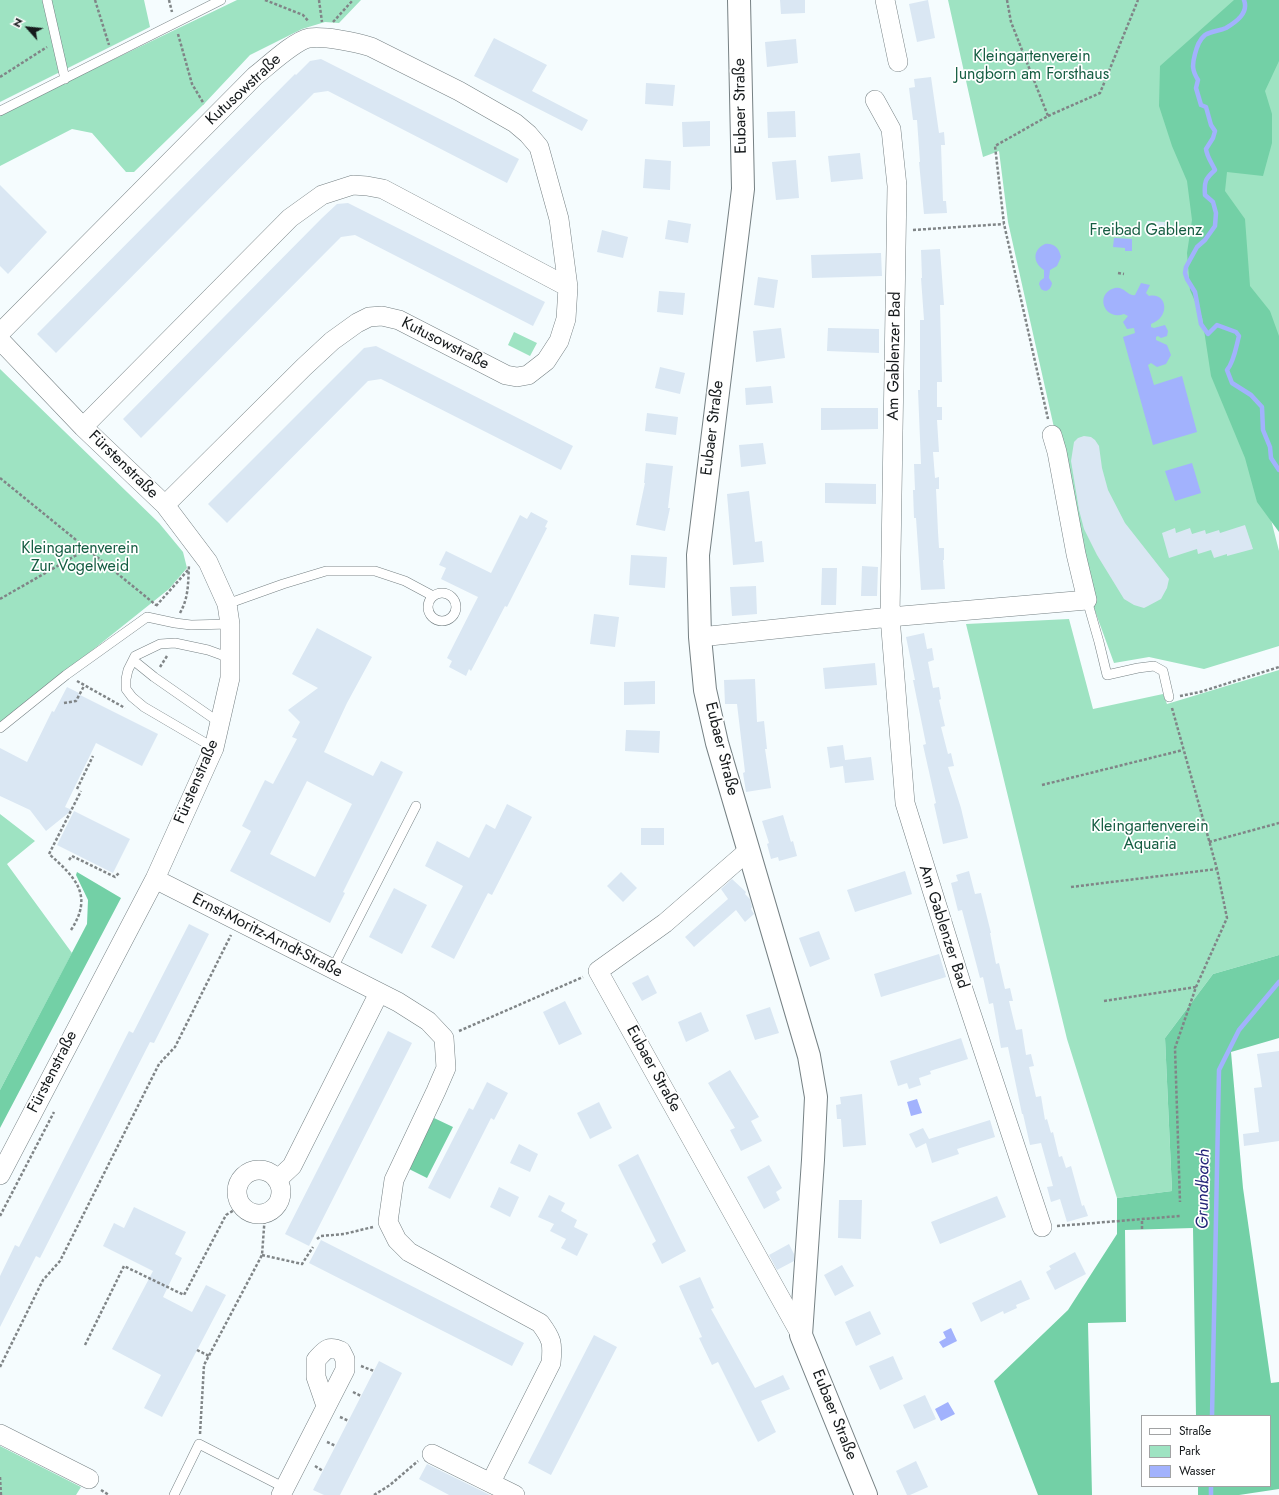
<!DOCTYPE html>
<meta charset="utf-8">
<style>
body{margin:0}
#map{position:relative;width:1279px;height:1495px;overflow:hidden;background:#f5fcfe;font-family:Jost,sans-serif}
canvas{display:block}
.legend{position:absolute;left:1141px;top:1415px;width:130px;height:72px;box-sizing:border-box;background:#fff;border:1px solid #a2a3a4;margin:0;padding:5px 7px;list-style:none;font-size:12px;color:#161a1c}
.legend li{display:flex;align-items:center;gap:8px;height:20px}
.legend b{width:20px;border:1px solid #a2a3a4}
.north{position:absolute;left:8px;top:8px;width:40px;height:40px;-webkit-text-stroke:3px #fff;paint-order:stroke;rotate:297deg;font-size:11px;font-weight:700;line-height:16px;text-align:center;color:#161a1c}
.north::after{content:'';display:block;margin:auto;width:14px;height:18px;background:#161a1c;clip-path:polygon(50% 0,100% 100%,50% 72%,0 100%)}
</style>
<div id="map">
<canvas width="1279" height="1495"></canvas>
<ul class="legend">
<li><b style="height:5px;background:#fff"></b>Straße</li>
<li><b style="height:11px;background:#9ee3c2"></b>Park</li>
<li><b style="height:11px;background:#a2b2fd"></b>Wasser</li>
</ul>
<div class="north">N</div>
</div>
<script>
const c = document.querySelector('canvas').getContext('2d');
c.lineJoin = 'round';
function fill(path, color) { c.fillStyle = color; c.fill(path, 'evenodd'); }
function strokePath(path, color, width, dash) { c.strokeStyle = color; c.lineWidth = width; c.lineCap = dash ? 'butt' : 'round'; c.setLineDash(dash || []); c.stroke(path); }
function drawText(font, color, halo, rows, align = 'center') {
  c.font = font + ' Jost,sans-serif'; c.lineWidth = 3.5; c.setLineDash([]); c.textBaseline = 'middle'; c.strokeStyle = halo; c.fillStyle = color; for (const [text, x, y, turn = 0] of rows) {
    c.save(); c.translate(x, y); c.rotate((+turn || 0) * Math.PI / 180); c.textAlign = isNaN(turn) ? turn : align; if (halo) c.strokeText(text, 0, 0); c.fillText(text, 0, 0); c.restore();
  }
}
const green = new Path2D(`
 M0,0h144l6,27 -150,75z
 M237,0h124l-22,23 -14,-1 -23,7 -52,26 -46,49 -70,68h-8l-34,-39 -20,-4 -72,37v-52z
 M948,0h331v500l-12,4 12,47v95l-75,23 -55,-12 -35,6 -23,-63 -36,-168 -47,-210 -9,-71 -16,6z
 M514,332l23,11 -7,13 -22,-11z
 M0,369l159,154 24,29 4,16 -18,21 -169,135z
 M1069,619l24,90 70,-15 4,10 112,-34v285l-66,19 -48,64 7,153 -55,7 -50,-159 -101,-415z
 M0,814l35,27 -28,23 65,89 -72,137z
 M0,1446l81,41 -5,8h-76z`);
const forest = new Path2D(`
 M1234,0h45v61l-14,30 7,23v29l-9,33 -36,-4 -2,19 20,28 5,67 20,25 9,25v196l-22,-30 -12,-44 -34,-82 -9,-59 -12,-27 -3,-37 5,-33 -5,-39 -15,-35 -13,-40 1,-40z
 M77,872l44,26 -121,230v-38l87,-166 1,-24 -12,-25z
 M1279,955v83l-48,14 12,136 28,195 8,-1v107l-40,6h-41v-9h72v-70h-74l-3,-188 -68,2 1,92 -38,1 4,172h-54l-44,-114 74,-71 49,-76v-36l55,-7 -7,-153 48,-64z
 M434,1118l19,9 -26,51 -18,-9z`);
const water = new Path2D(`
 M1114,238l18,1v12h-7v-3l-12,-1z
 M1045,244c9,-1 14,4 16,13l-4,9 -7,4 -1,8 3,5c-1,7 -6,10 -11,6l-2,-5 1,-3 4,-3v-8c-11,-7 -12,-20 1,-26z
 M1141,283l9,2 -4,8 3,3c18,-4 22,21 2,28v3l3,1 11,-3 3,6 -1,5 -6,2 -3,-2 -2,1v3l11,5 4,10 -5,9 -9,3 -6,-4 -3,2 6,20 28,-9 15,56 -44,13 -30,-108 12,-4 -1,-5 -7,1 -4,-7 5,-6 -4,-2c-19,7 -29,-18 -12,-25 12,-5 15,8 23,6z
 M1192,463l9,30 -26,8 -10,-30z
 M917,1099l5,14 -11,3 -4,-14z
 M951,1328l6,13 -14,7 -4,-6 7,-4 -3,-6z
 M948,1402l7,12 -14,7 -6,-12z`);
const stream = new Path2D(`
 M1244,0c5,13 -8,22 -18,28 -7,3 -15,3 -21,7 -6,5 -8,11 -10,19 -3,11 -3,16 3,26l-2,8 5,17 5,2 5,18 4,6 -2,7 -7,11c1,8 6,14 9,21 -10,9 -11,12 -10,25l8,7 3,11 -1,13 -10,14 -8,7 -11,20 -1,6 2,6 8,13 6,32 7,10 9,-9 19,7 3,4c-3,11 -5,26 -12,34l5,13 19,12 11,12 1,23 7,17 1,11 8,12
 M1212,1416l7,-346 20,-40 40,-48
 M1211,1495v-9`);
const building = new Path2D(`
 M780,0h25v13l-24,1z
 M928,0l7,38 -18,4 -8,-38z
 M494,38l53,27 -15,26 56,29 -6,11 -108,-55z
 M796,39l2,24 -31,4 -2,-25z
 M321,59l198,100 -12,24 -179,-92 -14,2 -258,260 -19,-19 258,-260 1,1 14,-14z
 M931,77l8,56 5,-1 1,13h-4l2,56h3l1,12 -23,1 -5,-52h1l-3,-42h-4l-4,-32 6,-1 -1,-8z
 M646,83l29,2 -2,21 -28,-2z
 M795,111l1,26 -28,1 -1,-26z
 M710,121v25l-27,1 -1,-25z
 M860,153l3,26 -32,3 -3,-26z
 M645,159l26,2 -1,29 -27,-2z
 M796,160l3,38 -23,2 -4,-38z
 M0,185l47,47 -39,42 -8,-8z
 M348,203l197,99 -12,24 -178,-91 -14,2 -200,201 -18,-19 199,-201 15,-14z
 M668,220l23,4 -3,19 -23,-4z
 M1147,221l18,1 -1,11h-18z
 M602,230l26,7 -5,21 -26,-6z
 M940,249l4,56h-4l2,77h-5v25h5v13h-5l2,32h-6l2,26 4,-1v12h-3l2,43 1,16h5v12h-1l2,29 -24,1 -5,-72h-2l-1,-28h2l-1,-26h7l-3,-74h2v-70h4l-3,-42h1l-1,-28z
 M881,253l1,23 -70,2 -1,-23z
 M758,277l20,3 -4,28 -20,-3z
 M659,291l26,2 -2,22 -26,-3z
 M781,328l4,30 -29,4 -3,-31z
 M828,328l51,1v24l-52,-2z
 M376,346l197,100 -12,24 -180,-91 -13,2 -141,142 -19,-19 156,-156z
 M660,367l25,6 -5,21 -25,-6z
 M771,386l2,17 -27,2 -1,-17z
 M821,408h57v21l-57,1z
 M647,413l31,4 -2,18 -31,-4z
 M1084,436l7,1 4,3 4,6 3,22 6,22 17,33 44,56 -2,9 -6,11 -13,7 -4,2 -10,-3 -10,-6 -27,-44 -13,-26 -5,-19 -8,-49 3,-19 4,-4z
 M763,443l3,21 -25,3 -2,-22z
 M646,463l27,3 -5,42h2l-5,23 -29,-6 9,-42h-1z
 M825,483l51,1v20l-51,-1z
 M749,491l6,51 7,-1 2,21 -31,3 -6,-71z
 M531,512l17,9 -3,6 2,1 -40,79 -2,-1 -34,65 -2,-2 -3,7 -17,-9 3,-6 -5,-3 31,-61 -37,-18 5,-11 -7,-3 7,-14 45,22 29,-58 7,4z
 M1245,525l8,24 -26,7v-2l-13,4 -3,-8 -13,4 -1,-5 -28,9 -7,-25 13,-5 1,5 14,-5 2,6 13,-4 1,4 13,-4 1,3z
 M631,555l36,2 -2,31 -36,-3z
 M862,566l16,1 -1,29h-16z
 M822,568h15l-1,37h-15z
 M756,586l1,28 -25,2 -2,-29z
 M594,614l25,3 -4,30 -25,-3z
 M317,628l55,29 -25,46 -23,49 49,24 8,-15 22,11 -60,120 2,1 -15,30 -100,-52 21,-40 -9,-5 23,-46 8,4 24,-45 -5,-2 8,-15 -12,-12 30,-22 -26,-14zM307,781l45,23 -37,73 -45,-23z
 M924,633l3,16 5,-1 2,12 -6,2 5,26 6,-1 2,12 -2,1 6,26 -4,1 7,27 3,-1 3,13 -6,1 13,41 7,30 -25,6 -9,-40 2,-1 -13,-58 3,-1 -13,-64h2l-9,-43z
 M875,663l2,22 -52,4 -2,-21z
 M755,679l2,43 7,-1 3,28h-2l6,39 -25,4 -3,-19 2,-1 -8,-68h-12l-1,-24z
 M655,681v23l-31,1v-23z
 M67,687l12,6 -1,1 80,40 -16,32 -46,-23 -31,64 7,3 -26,21 -16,-21 -30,-14v-48l27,14 25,-51 2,1z
 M626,730l34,1 -1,22 -34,-2z
 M843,745l2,15 26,-3 3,23 -29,3 -2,-17 -13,2 -3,-21z
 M507,804l25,13 -40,78 -4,-2 -34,66 -23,-12 32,-61 -38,-20 12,-25 32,17 17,-34 9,5z
 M74,811l56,28 -17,34 -56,-28z
 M783,815l8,27 2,-1 4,15 -18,5 -1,-4 -7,2 -4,-15 2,-1 -7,-22z
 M641,828h23v17h-23z
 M905,871l7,23 -57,18 -8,-22z
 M969,871l6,23 6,-1 10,40h-1l6,31 3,-1 6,26 5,-1 3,13h-4l7,29 6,-1 4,26 5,-1 3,12 -5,1 7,30 5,-1 4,24 2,-1 4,14 2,-1 6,25 3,-1 4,12 5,-2 11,40 2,-1 4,11 -21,6 -7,-23 -9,3 -4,-15 6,-1 -12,-43 -11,2 -7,-31h-1l-14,-67 -7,1 -8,-45 -4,1 -6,-27 -3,1 -18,-68 -4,1 -7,-28 7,-2 -2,-6z
 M621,872l16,16 -14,14 -16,-16z
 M732,879l14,13 -1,2 5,5 2,8 -1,2 3,5 -9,8 -9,-12 -42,37 -9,-10 43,-38 -7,-10z
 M394,888l33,17 -25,49 -33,-17z
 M189,924l20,10 -55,109 -4,-1 -110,216 -4,-2 -36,71v-51l15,-31 4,2 110,-216 4,2z
 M819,931l11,28 -20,8 -11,-29z
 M939,954l7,23 -65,20 -7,-23z
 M648,975l9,18 -15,8 -10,-18z
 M565,1001l17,33 -23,11 -16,-33z
 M770,1007l9,26 -24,7 -9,-25z
 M701,1012l8,19 -23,11 -8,-20z
 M388,1031l24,12 -103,203 -24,-12z
 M961,1038l7,21 -38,12 1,3 -12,4 2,7 -12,4 -2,-6 -9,3 -8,-25z
 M1279,1051v90l-35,5 -1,-12 16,-2 -5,-44 8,-1 -5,-33z
 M730,1070l29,47 -8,4 11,20 -21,10 -11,-21 5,-2 -27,-45z
 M487,1082l21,11 -14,27 -3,-2 -41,81 -22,-11 41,-80 4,2z
 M862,1094l4,51 -23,2 -2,-28h-4l-1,-14 5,-1 -1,-7z
 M599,1102l13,26 -22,11 -13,-26z
 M990,1120l5,17 -38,12 2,5 -27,9 -6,-20 -10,5 -7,-14 14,-6 6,11z
 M519,1144l19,10 -8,18 -20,-9z
 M638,1154l48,97 -24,13 -10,-20 4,-3 -38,-76z
 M769,1165l13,23 -6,4 4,8 -16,9 -17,-32z
 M499,1187l20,10 -9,20 -20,-10z
 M549,1195l16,8 -4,8 16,9 -3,7 14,7 -11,22 -16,-8 5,-9 -16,-8 4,-7 -16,-7z
 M997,1196l9,21 -66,27 -9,-22z
 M839,1200h23l-1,39 -23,-1z
 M134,1207l52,25 -11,22 7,4 -19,39 29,15 14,-27 20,10 -64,122 -18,-9 17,-33 -49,-26 41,-78 -50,-25 11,-23 10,5z
 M321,1240l203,103 -12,23 -203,-103z
 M789,1244l5,10v7l-17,9 -8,-15z
 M1075,1252l11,22 -31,16 -9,-18 5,-3 -2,-3z
 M842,1265l12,21 -19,10 -11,-21z
 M700,1277l14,31 -3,1 44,79 28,-13 7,14 -29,12 15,31 -18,10 -40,-80 -6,3 -13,-27 3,-1 -23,-51z
 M1021,1280l9,19 -14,6 1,3 -13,6 -1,-3 -22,11 -9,-19z
 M870,1311l11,23 -25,12 -11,-24z
 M594,1335l23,12 -66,128 -23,-12z
 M893,1356l10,23 -23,11 -11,-24z
 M379,1361l23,12 -62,122h-16l-11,-5z
 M925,1395l11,24 -22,10 -11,-24z
 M916,1461l12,26 -18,8h-3l-11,-24z
 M427,1464l63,31h-41l-30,-16z`);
const path = new Path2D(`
 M95,0l14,45
 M169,0l3,12
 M265,0l38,15 6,7
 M319,0l3,22
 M1007,0l4,22 37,94 -53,30 9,78 44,195
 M333,22l20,-22
 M178,34l14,50 12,20
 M0,77l47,-30
 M1048,116l52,-23 38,-93
 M913,230l91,-6
 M1118,273l6,1
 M0,478l156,127
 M0,599l87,-50
 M156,606l32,-36
 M180,613c9,-16 8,-31 9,-48
 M160,667l7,-11
 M77,681l48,27
 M1180,696l20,-4 79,-25
 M64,703l12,-2 8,-15
 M1172,708l45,161 10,49 -31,69 -21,61 5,154
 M1042,785l141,-35
 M77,789l16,-33
 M1209,842l70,-19
 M69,860l3,-4 43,21 4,-4
 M1071,887l146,-18
 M71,930c23,-35 4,-53 -22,-76l32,-63
 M1104,1001l92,-14
 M459,1031l124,-54
 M0,1216l54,-104
 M1057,1226l123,-10
 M1142,1229v-10
 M317,1239l4,-3 23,-2 29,-7
 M262,1255l40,9 11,-17
 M85,1345l39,-79 60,29 42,-80 15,-9
 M197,1350l12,6
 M361,1366l13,5
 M0,1367l43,-87 17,-19 99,-197 16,-17 56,-112
 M353,1392l8,4
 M340,1417l9,4
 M200,1434l4,-69 58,-110 3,-41
 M327,1442l9,4
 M315,1466l8,5
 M0,1477l1,18
 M101,1490l8,5
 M374,1495l16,-10 28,-24`);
const lane = new Path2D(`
 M47,0l18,79
 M0,111l221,-111
 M428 607a14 14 0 1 1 28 0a14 14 0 1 1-28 0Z
 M1087,600l12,42 8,33 31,-7 16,-2 9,5 6,26
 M227,604l56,-20 43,-13h49l30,10 28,15
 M133,660l21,17 66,46
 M0,728l66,-53 81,-58 28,6 16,2 39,-1
 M214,748l-70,-41 -12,-10 -6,-8v-10l2,-9 7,-14 25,-12 15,-1 33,7 22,8
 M332,970l84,-164
 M174,1495l25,-51 86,44`);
const street = new Path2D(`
 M885,0l13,62
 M875,100l16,29 6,57 -7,431 15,186 56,180 81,244
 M0,333l255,-257c13,-10 39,-35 54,-38 16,-2 46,4 62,9l88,44 56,32 13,11 11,13 20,72 9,68 -2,32 -7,22 -13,20 -18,14 -11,2 -11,-2 -107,-55 -17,-4 -13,1 -12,6 -25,18 -28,26 -139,138
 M0,340l83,87 82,78 43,57 19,42 3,20v54l-16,70 -59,131 -155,296
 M83,427l207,-209 32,-23 31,-10 14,1 16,3 185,98
 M700,637l190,-20 197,-17 -11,-46 -19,-102 -5,-17
 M748,851l-83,72 -67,48 203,364
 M155,879l243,123 30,19 16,17 2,30 -10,23 -42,89 -6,42 9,18 12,12 131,71c12,16 13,20 11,40l-60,119
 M237 1192a22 22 0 1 1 44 0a22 22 0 1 1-44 0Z
 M277,1180l15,-14 87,-173
 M0,1434l89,45
 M432,1454l83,41
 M281,1495l64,-125v-11l-4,-8c-13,-6 -16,-1 -25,9v17l10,29`);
const secondary = new Path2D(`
 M739,0l4,189 -45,366 2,82 5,53 12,53 92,313 7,41 -3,63 -12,175 65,160`);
const parkNames = [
 ["Kleingartenverein",1032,57],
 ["Jungborn am Forsthaus",1032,75],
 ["Freibad Gablenz",1146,231],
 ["Kleingartenverein",80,549],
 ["Zur Vogelweid",80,567],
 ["Kleingartenverein",1150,827],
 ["Aquaria",1150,845]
];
const streetNames = [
 ["Kutusowstraße",244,90,-43],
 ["Eubaer Straße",741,106,-91],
 ["Kutusowstraße",445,344,27],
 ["Am Gablenzer Bad",895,356,-89],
 ["Eubaer Straße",713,428,-83],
 ["Fürstenstraße",123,465,44],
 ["Eubaer Straße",721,749,76],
 ["Fürstenstraße",197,782,-67],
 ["Am Gablenzer Bad",943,927,72],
 ["Ernst-Moritz-Arndt-Straße",267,936,27],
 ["Eubaer Straße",653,1069,61],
 ["Fürstenstraße",53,1072,-63],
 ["Eubaer Straße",834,1415,68]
];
const waterNames = [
 ["Grundbach",1204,1189,-89]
];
fill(green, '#9ee3c2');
fill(forest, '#73d0a6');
fill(water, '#a2b2fd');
strokePath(stream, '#a2b2fd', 4.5);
fill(building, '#dae7f3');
strokePath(lane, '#768184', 10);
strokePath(street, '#768184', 20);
strokePath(secondary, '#768184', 24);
strokePath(path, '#808587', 2.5, [3, 2]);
strokePath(lane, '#fff', 9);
strokePath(street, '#fff', 19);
strokePath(secondary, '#fff', 22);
drawText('16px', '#155d42', '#fff', parkNames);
drawText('16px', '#161a1c', '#fff', streetNames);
drawText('italic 17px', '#222477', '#fff', waterNames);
</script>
